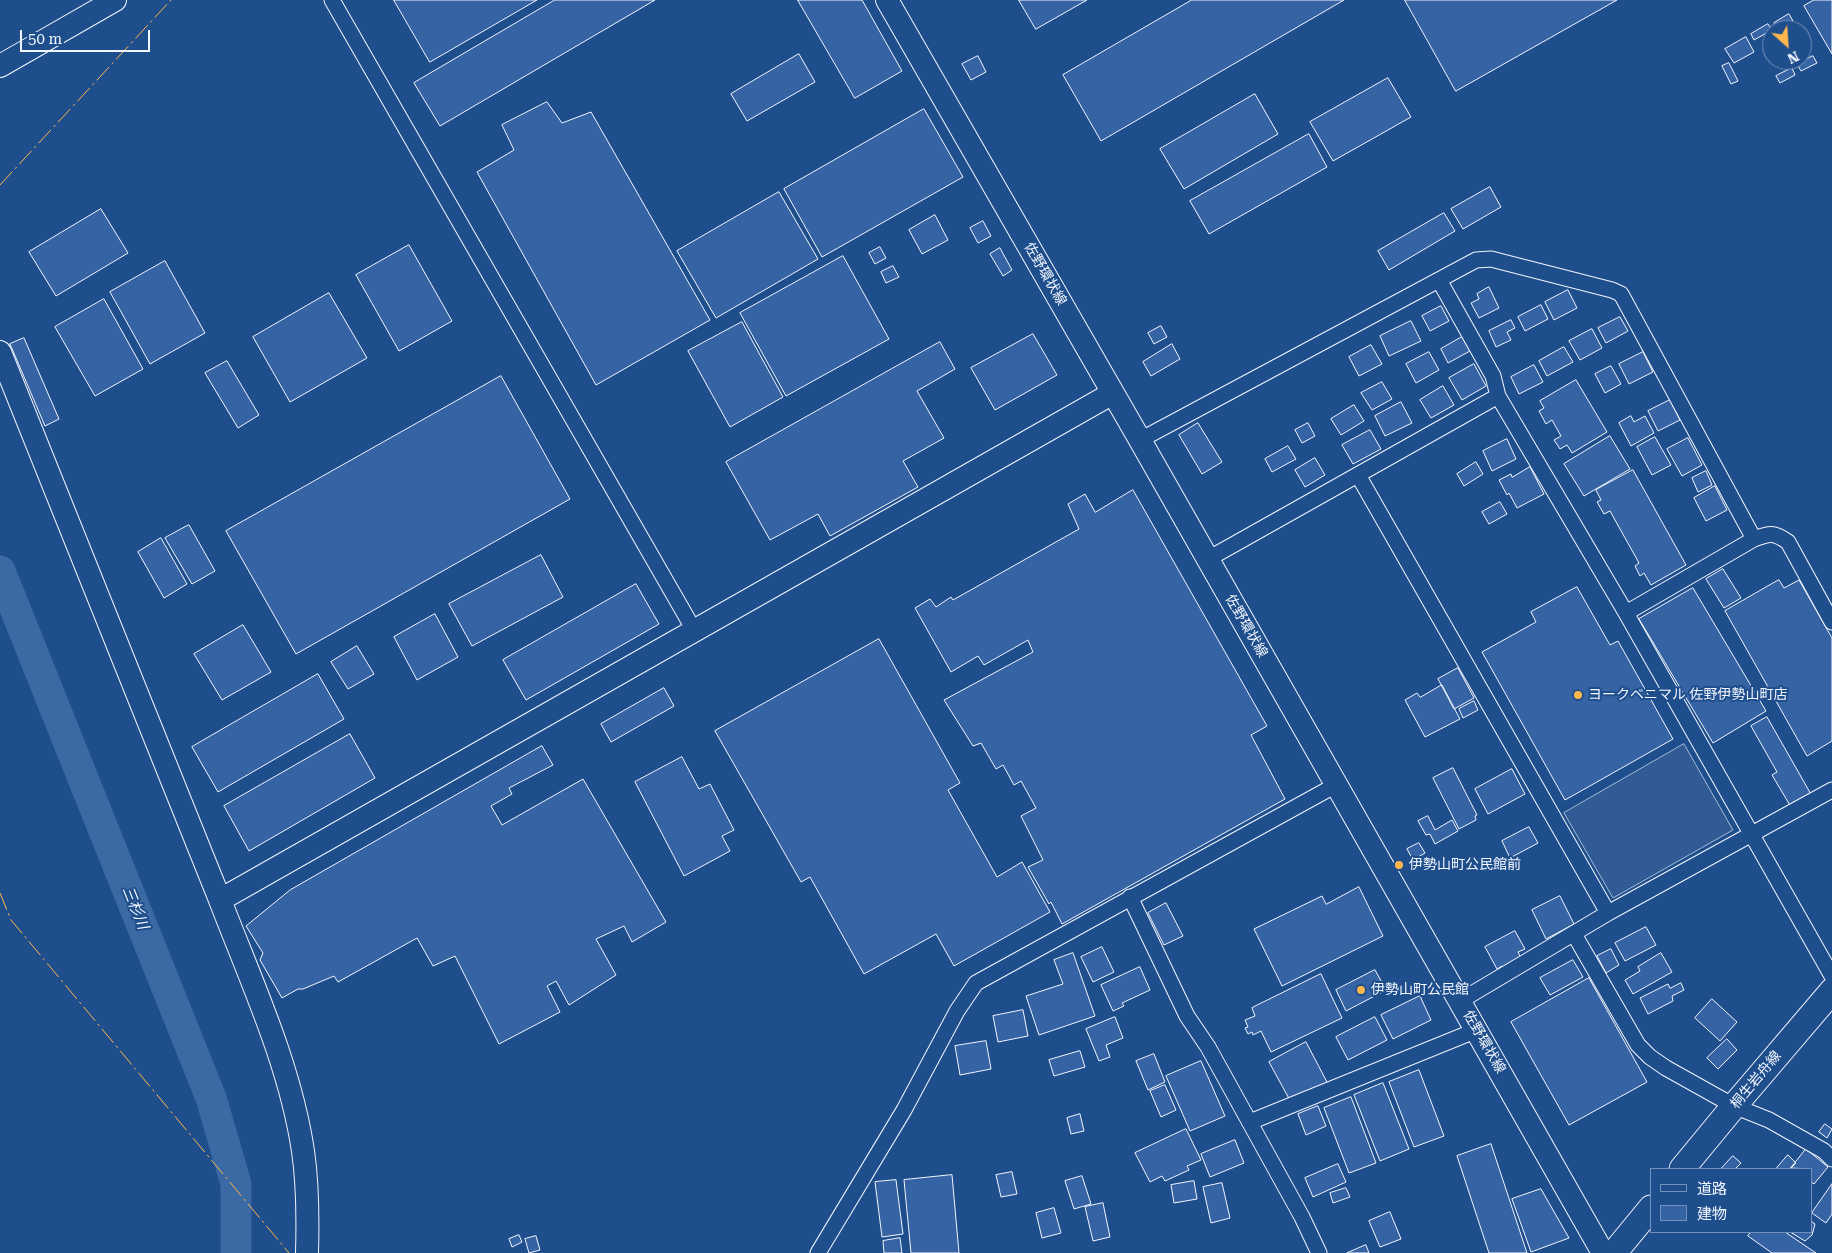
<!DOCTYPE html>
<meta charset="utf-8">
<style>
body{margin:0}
#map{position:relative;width:1832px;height:1253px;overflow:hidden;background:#1f4e8c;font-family:"Roboto Serif","Noto Sans JP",serif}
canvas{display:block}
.legend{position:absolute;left:1650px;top:1168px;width:162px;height:65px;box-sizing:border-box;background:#1f4e8c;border:1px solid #7391ba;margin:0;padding:6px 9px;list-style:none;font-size:15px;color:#f2f6ff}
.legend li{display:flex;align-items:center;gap:10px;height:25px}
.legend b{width:25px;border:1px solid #7391ba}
.north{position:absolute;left:1762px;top:20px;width:50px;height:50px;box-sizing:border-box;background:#1f4e8c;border:1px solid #7391ba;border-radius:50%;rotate:154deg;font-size:14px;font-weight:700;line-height:20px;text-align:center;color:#f2f6ff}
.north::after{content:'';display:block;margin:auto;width:18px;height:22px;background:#ffb74d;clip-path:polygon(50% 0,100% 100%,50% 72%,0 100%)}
.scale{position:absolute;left:20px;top:30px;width:130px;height:22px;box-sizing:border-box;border:2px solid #f2f6ff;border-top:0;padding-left:6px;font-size:15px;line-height:18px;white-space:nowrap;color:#f2f6ff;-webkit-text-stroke:4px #1f4e8c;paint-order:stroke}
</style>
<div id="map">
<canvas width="1832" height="1253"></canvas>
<ul class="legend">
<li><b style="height:6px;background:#1f4e8c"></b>道路</li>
<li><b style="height:14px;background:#3563a3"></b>建物</li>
</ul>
<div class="north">N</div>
<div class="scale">50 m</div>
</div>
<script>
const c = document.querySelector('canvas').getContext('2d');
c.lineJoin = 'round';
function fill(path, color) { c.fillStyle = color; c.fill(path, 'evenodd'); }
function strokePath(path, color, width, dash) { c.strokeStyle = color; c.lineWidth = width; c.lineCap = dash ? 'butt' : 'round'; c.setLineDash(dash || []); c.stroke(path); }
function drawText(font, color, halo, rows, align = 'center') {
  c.font = font + ' "Roboto Serif","Noto Sans JP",serif'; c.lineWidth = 4; c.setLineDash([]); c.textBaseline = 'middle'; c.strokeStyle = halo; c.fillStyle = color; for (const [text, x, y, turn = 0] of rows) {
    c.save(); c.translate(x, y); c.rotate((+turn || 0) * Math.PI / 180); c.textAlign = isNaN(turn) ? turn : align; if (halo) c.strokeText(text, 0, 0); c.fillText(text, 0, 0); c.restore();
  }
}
const parking = new Path2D(`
 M1684,744l49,86 -120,68 -49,-85z`);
const river = new Path2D(`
 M0,571l211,527 25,86v69`);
const building = new Path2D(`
 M394,0h143l-107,62z
 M555,0h100l-215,126 -26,-43z
 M798,0h64l40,71 -47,27z
 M1019,0h68l-51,29z
 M1192,0h152l-243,141 -38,-66z
 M1405,0h212l-161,91z
 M1814,0h18v54l-28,-48z
 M1789,14l4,7 -15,8 -4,-6z
 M1768,24l4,6 -18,10 -3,-6z
 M1746,37l8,15 -20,11 -9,-14z
 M799,54l16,28 -68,39 -16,-27z
 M978,56l8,16 -15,8 -9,-16z
 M1813,56l4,7 -16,8 -4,-7z
 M1729,63l9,18 -7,3 -9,-18z
 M1792,68l3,7 -15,8 -4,-7z
 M1388,78l23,39 -78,44 -23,-39z
 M1255,94l23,40 -94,55 -24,-40z
 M547,102l15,21 29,-11 119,208 -114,65 -119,-213 37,-22 -12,-25z
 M924,109l39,68 -141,80 -38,-68z
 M1309,134l18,33 -118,67 -19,-33z
 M1490,187l11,20 -38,22 -12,-20z
 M779,192l39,67 -102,59 -39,-67z
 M101,209l27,44 -72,43 -27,-44z
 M1444,213l11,18 -66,39 -11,-19z
 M935,215l13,25 -26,14 -13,-24z
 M983,221l8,15 -13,7 -8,-15z
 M409,245l43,76 -53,30 -43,-76z
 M880,247l6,11 -11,6 -6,-11z
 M1000,248l12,22 -9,6 -13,-22z
 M843,256l46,83 -103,57 -46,-83z
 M165,261l40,72 -55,31 -40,-72z
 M893,266l6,11 -13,6 -5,-11z
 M1489,287l10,21 -20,10 -8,-15 8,-4 -2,-5z
 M1568,290l9,18 -23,12 -9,-18z
 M329,293l38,65 -77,44 -37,-65z
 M104,299l39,70 -48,27 -40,-69z
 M1541,305l7,14 -23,12 -7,-14z
 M1441,306l8,15 -19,10 -8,-15z
 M1620,317l8,14 -22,12 -8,-15z
 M1511,320l4,8 -8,4 4,8 -15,7 -7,-16z
 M1411,321l10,20 -32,15 -9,-20z
 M742,322l41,75 -53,30 -42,-76z
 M1161,326l6,11 -13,7 -6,-11z
 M1592,329l10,19 -22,12 -11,-19z
 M1033,334l24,41 -62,35 -24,-42z
 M1462,337l8,14 -22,12 -7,-14z
 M24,338l35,81 -14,7 -35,-82z
 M940,342l15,27 -38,22 27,47 -41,23 15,26 -88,49 -12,-22 -48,26 -44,-78z
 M1172,344l8,15 -29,17 -8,-14z
 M1371,345l11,19 -23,12 -10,-19z
 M1564,347l9,15 -26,14 -8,-15z
 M1429,352l10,18 -23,13 -10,-19z
 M1643,352l10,20 -24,12 -10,-20z
 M227,361l32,54 -21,13 -33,-55z
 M1474,364l12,22 -24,14 -13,-22z
 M1534,365l9,17 -24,12 -8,-17z
 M1611,366l10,18 -16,9 -10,-19z
 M501,376l69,123 -274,155 -70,-123z
 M1576,380l31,52 -35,21 -5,-8 -7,4 -6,-9 7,-4 -9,-16 -6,4 -7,-13 5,-3 -4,-7z
 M1382,382l10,17 -20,11 -11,-17z
 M1443,386l11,19 -23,13 -11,-18z
 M1670,400l10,20 -22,11 -10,-20z
 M1401,402l11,21 -27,13 -10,-20z
 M1354,405l10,16 -23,14 -10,-16z
 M1631,416l3,6 11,-6 9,17 -23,13 -12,-23z
 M1198,423l24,39 -20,12 -23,-39z
 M1308,423l7,13 -13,7 -7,-13z
 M1370,430l11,19 -28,15 -11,-19z
 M1610,436l20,33 -46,27 -20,-32z
 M1655,437l16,28 -19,10 -15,-28z
 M1688,438l14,27 -20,11 -15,-27z
 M1507,439l9,20 -24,12 -9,-20z
 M1288,446l8,13 -24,13 -7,-13z
 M1315,458l10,17 -20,12 -10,-17z
 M1476,462l7,12 -19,12 -7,-12z
 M1530,467l14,27 -27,14 -8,-15 -2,2 -8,-15 12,-6 1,3z
 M1633,470l53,95 -35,20 -7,-12 -4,3 -5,-10 4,-3 -29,-52 -6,3 -7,-12 4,-2 -5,-10z
 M1706,471l6,14 -14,7 -6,-14z
 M1715,486l12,24 -21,11 -12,-23z
 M1133,490l134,236 -16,9 34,64 -223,125 -11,-22 -2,2 -21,-37 15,-7 -22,-44 15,-8 -15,-27 -7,4 -11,-20 -7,4 -15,-26 -8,3 -29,-46 89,-48 -5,-12 -44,25 -6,-9 -27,16 -36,-64 15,-9 6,8 15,-10 2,3 126,-71 -11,-25 17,-10 10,18z
 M1500,502l7,12 -18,10 -7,-12z
 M189,525l26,46 -23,13 -27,-46z
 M161,538l26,46 -23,14 -26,-46z
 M541,555l22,42 -91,49 -23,-42z
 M1723,569l18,29 -17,10 -18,-29z
 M1779,580l5,8 15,-8 33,58v103l-25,15 -82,-145z
 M636,584l23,40 -133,76 -23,-40z
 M1577,587l33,58 8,-4 55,98 -108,61 -83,-148 54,-30 -5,-10z
 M1693,588l73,123 -53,32 -74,-124z
 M435,614l23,43 -41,23 -23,-43z
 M243,625l28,47 -49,28 -28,-46z
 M879,639l81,144 -12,7 49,87 25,-15 28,50 -96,54 -18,-32 -72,40 -54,-97 -9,5 -86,-151z
 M357,646l17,28 -26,15 -17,-27z
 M1458,668l16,30 -20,11 -16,-30z
 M318,674l26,45 -126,73 -26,-45z
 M1442,685l18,34 -35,18 -20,-37 12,-7 3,4z
 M664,688l10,18 -63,36 -10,-18z
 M1474,701l4,9 -15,8 -4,-9z
 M1767,717l45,79 -21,11 -19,-32 5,-3 -26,-46z
 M350,734l25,44 -126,73 -25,-45z
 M542,746l11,19 -44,23 3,6 -21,12 11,19 81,-46 83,143 -34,20 -8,-16 -28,13 20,36 -47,30 -13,-24 -9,5 13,26 -61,32 -44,-88 -22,10 -16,-28 -79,44 -4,-6 -31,13h-5l-16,9 -22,-38 3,-7 -17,-27 44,-36z
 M682,757l17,32 11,-5 24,46 -12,6 8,15 -46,25 -49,-94z
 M1453,768l24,47 -2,1 1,4 -17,9 -26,-51z
 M1512,769l13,25 -37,20 -13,-25z
 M1428,816l7,14 17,-10 6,11 -23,13 -5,-10 -4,1 -8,-14z
 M1529,827l9,16 -28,15 -8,-17z
 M1419,843l6,10 -12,7 -6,-11z
 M1359,887l24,49 -101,50 -28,-57 68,-33 4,8z
 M1560,896l14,28 -28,15 -14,-29z
 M1166,903l17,33 -19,9 -16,-32z
 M1646,927l10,18 -31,16 -10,-18z
 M1515,931l10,18 -7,3 3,6 -18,10 -1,-2 -5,3 -12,-22z
 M1102,947l12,25 -21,10 -12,-25z
 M1611,949l8,16 -13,8 -9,-17z
 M1073,953l22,63 -56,19 -13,-39 37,-12 -9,-24z
 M1661,953l11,19 -39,22 -8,-14 15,-9 -2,-4z
 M1573,960l10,17 -33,18 -10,-17z
 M1140,967l10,23 -28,13 2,3 -11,5 -12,-26z
 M1375,970l11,20 -40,21 -10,-21z
 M1321,974l21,44 -71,34 -10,-21 -8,4 -1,-3 -4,2 -3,-6 3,-1 -3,-7 10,-4 -3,-8z
 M1589,978l58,104 -78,43 -58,-103z
 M1681,983l3,7 -12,6 1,5 -25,13 -8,-16 28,-14 2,4z
 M1420,996l11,24 -38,19 -12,-24z
 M1712,999l25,23 -17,19 -25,-23z
 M1023,1010l5,26 -30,6 -5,-26z
 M1115,1017l8,21 -17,7 4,12 -11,4 -13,-32z
 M1375,1017l12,23 -39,20 -12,-23z
 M1727,1039l10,11 -19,19 -11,-11z
 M986,1041l5,28 -31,6 -5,-29z
 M1306,1042l22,42 -36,20 -23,-42z
 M1080,1051l5,16 -31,9 -5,-16z
 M1154,1054l11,28 -17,8 -12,-29z
 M1201,1061l24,55 -35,15 -24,-55z
 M1419,1070l25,66 -30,11 -25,-65z
 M1383,1083l26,66 -29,12 -26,-66z
 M1165,1085l11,25 -15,7 -11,-26z
 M1351,1097l25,66 -27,10 -25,-65z
 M1318,1106l8,20 -20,9 -8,-21z
 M1080,1114l4,17 -13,3 -4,-16z
 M1825,1124l7,5 -5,9 -8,-6z
 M1186,1129l15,31 -14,6 2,4 -24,11 -3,-5 -12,6 -15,-29z
 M1235,1140l9,23 -34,14 -9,-23z
 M1491,1144l36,109h-38l-32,-97z
 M1806,1149l22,18 -14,17 -3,-2v-13l-20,-1z
 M1788,1155l8,8 -6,6h-14z
 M1733,1156l8,7 -6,6h-14z
 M1338,1164l8,18 -33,15 -8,-19z
 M1012,1172l5,22 -16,3 -5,-22z
 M952,1175l7,78h-48l-7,-73z
 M1082,1176l9,28 -17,5 -9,-28z
 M896,1180l7,54 -21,3 -7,-55z
 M1194,1181l3,18 -23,4 -3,-18z
 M1222,1183l8,35 -19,5 -8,-36z
 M1832,1184v30l-6,9 -14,-10z
 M1346,1188l4,9 -17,6 -3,-10z
 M1541,1189l28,49 -38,14 -19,-53z
 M1103,1203l7,34 -17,4 -8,-34z
 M1054,1208l7,25 -19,5 -6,-25z
 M1390,1212l11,27 -21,8 -11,-26z
 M1811,1221l4,3 -3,11 -7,6 -15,-9h21z
 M1751,1232h34l31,21h-44l-24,-17z
 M519,1235l3,7 -10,5 -3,-8z
 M536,1236l4,14 -11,3 -4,-14z
 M900,1238l2,15h-18l-1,-12z
 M1366,1245l3,8h-22z`);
const street = new Path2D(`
 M332,0l362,630
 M1439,280l54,96 5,20 128,217 206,363
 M1140,440l336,-180 15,-1 121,31 9,4 133,245
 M1358,475l250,438
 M1208,559l290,-163
 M1626,613l128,-74c16,-6 20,-7 34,3l44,80
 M1130,897l57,119 21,31 94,170 17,36
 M1574,934l64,111 12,12 16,11 68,38 35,14 55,31 8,8
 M1460,1001l148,-88 224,-123
 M1250,1122l227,-92
 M818,1253l86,-143 53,-99 19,-28 360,-198`);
const secondary = new Path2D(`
 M887,0l253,440 463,813
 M0,66l115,-66
 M0,352l220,548 893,-507
 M220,900c31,81 70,164 83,251 5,34 5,68 4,102`);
const primary = new Path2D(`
 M1682,1169l52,-63 98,-115
 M1614,1253l37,-45`);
const power = new Path2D(`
 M0,185l171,-185
 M0,893l11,27 278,333`);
const markers = [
 [1578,695,5,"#ffb74d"],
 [1399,865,5,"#ffb74d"],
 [1361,990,5,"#ffb74d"]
];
const streetNames = [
 ["佐野環状線",1045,274,60],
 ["佐野環状線",1246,626,60],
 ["佐野環状線",1484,1042,60],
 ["桐生岩舟線",1756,1080,-50]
];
const poiNames = [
 ["ヨークベニマル 佐野伊勢山町店",1588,695],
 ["伊勢山町公民館前",1409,865],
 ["伊勢山町公民館",1371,990]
];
const waterNames = [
 ["三杉川",135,908,68]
];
fill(parking, '#305b95');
strokePath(parking, '#a8bbd7', 1);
strokePath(river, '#3b69a3', 31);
fill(building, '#3563a3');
strokePath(building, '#f2f6ff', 1);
strokePath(street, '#f2f6ff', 17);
strokePath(secondary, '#f2f6ff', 24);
strokePath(primary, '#f2f6ff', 27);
strokePath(street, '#1f4e8c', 15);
strokePath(secondary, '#1f4e8c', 22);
strokePath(primary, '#1f4e8c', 25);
strokePath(power, '#ffb74d', 1, [18, 4, 2.5, 4]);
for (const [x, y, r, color] of markers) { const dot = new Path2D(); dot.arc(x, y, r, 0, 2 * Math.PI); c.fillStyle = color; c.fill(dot); strokePath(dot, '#1f4e8c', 2); }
drawText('14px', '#f2f6ff', '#1f4e8c', streetNames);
drawText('14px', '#f2f6ff', '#1f4e8c', poiNames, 'left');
drawText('italic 15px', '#f2f6ff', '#1f4e8c', waterNames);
</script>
